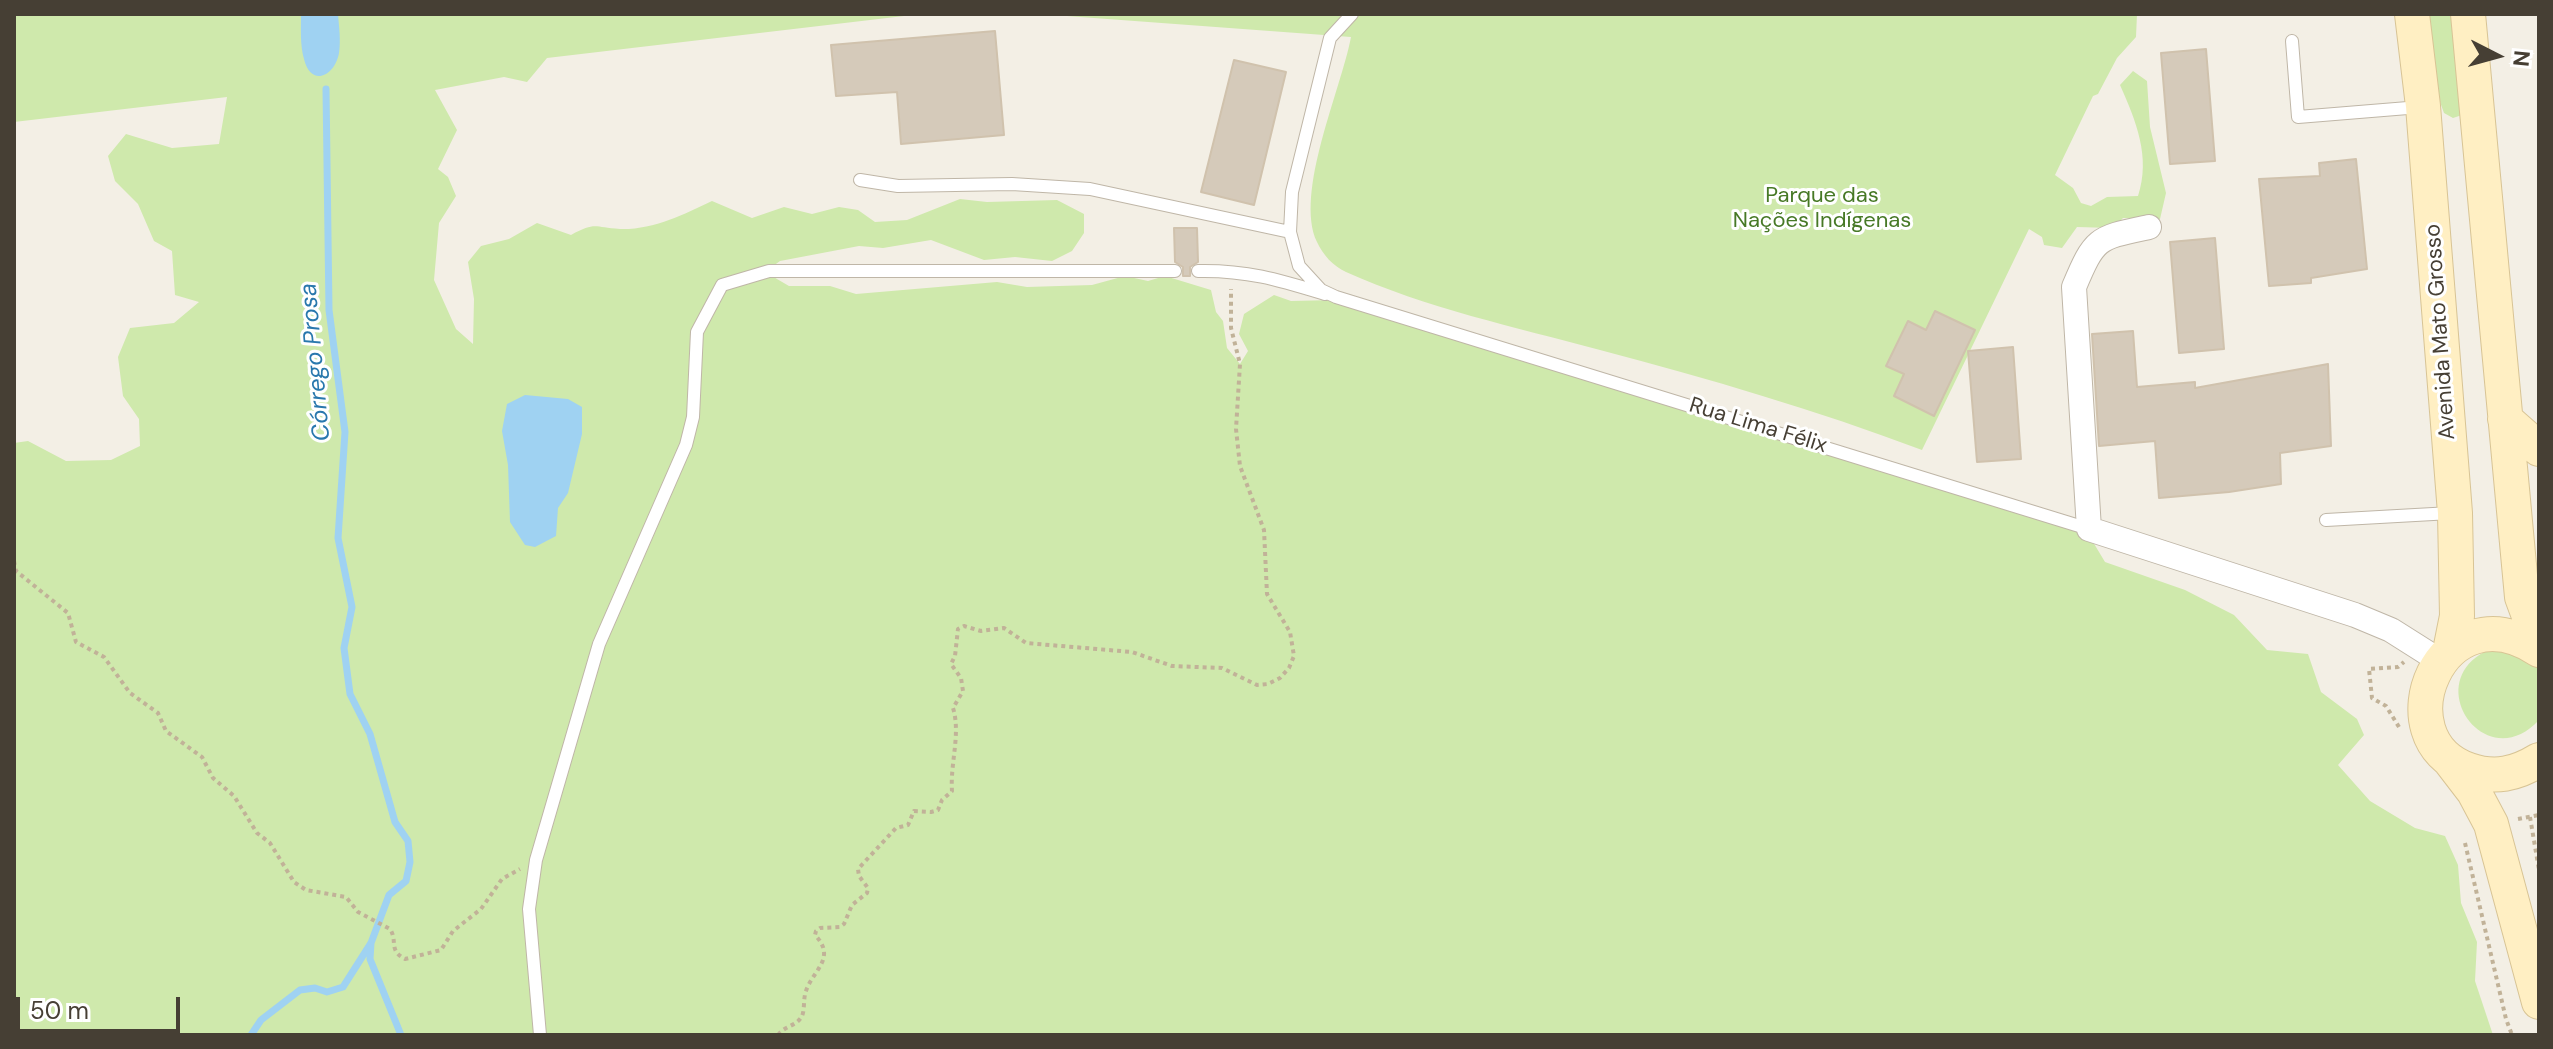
<!DOCTYPE html>
<meta charset="utf-8">
<style>
body{margin:0}
#map{position:relative;width:2553px;height:1049px;overflow:hidden;background:#f3efe5;font-family:"DM Sans",sans-serif}
canvas{display:block}
.frame{position:absolute;inset:0;border:16px solid #463f34;pointer-events:none}
.north{position:absolute;left:2457px;top:16px;width:80px;height:80px;-webkit-text-stroke:6px #fff;paint-order:stroke;rotate:96deg;font-size:22px;font-weight:700;line-height:32px;text-align:center;color:#463f34}
.north::after{content:'';display:block;margin:auto;width:28px;height:36px;background:#463f34;clip-path:polygon(50% 0,100% 100%,50% 72%,0 100%)}
.scale{position:absolute;left:16px;top:997px;width:164px;height:36px;box-sizing:border-box;border:4px solid #463f34;border-top:0;padding-left:10px;font-size:24px;line-height:28px;white-space:nowrap;color:#463f34;-webkit-text-stroke:6px #fff;paint-order:stroke}
</style>
<div id="map">
<canvas width="2553" height="1049"></canvas>
<div class="frame"></div>
<div class="north">N</div>
<div class="scale">50 m</div>
</div>
<script>
const c = document.querySelector('canvas').getContext('2d');
c.lineJoin = 'round';
function fill(path, color) { c.fillStyle = color; c.fill(path, 'evenodd'); }
function strokePath(path, color, width, dash) { c.strokeStyle = color; c.lineWidth = width; c.lineCap = dash ? 'butt' : 'round'; c.setLineDash(dash || []); c.stroke(path); }
function drawText(font, color, halo, rows, align = 'center') {
  c.font = font + ' "DM Sans",sans-serif'; c.lineWidth = 6; c.setLineDash([]); c.textBaseline = 'middle'; c.strokeStyle = halo; c.fillStyle = color; for (const [text, x, y, turn = 0] of rows) {
    c.save(); c.translate(x, y); c.rotate((+turn || 0) * Math.PI / 180); c.textAlign = isNaN(turn) ? turn : align; if (halo) c.strokeText(text, 0, 0); c.fillText(text, 0, 0); c.restore();
  }
}
const green = new Path2D(`
 M14,14h907l-374,44 -20,24 -23,-5 -69,13 22,40 -19,39 10,8 8,19 -17,27 -5,57 22,49 17,15 1,-45 -6,-37 13,-16 28,-7 28,-16 34,12c26,-14 23,-7 49,-6 33,1 63,-14 92,-28l40,17 32,-11 28,7 27,-7 19,3 17,12 32,-2 53,-21 27,3 70,-2 27,14v19l-12,18 -20,10 -37,-4 -31,3 -53,-20 -48,8 -24,-2 -79,15 -15,11 24,14h41l26,8 141,-12 30,5 65,-2 33,-9 23,5 17,-5 46,14 5,22 7,9 4,27 13,16 8,-13 -9,-17 5,-20 30,-19 17,6 44,-1 752,232 18,30 80,28 49,25 33,35 41,4 13,38 36,27 7,16 -26,30 32,36 45,27 30,8 13,29 3,38 16,39 -2,39 18,54h-2479v-592l14,-2 38,20 45,-1 29,-14 -1,-27 -16,-23 -5,-39 12,-29 44,-5 25,-21 -24,-7 -3,-44 -18,-10 -16,-37 -23,-23 -7,-25 18,-22 46,14 47,-4 8,-47 -213,25z
 M1014,14h1123l-1,23 -19,21 -19,36 -5,2 -38,79 18,13 8,15 10,3 16,-9 31,-1c13,-39 -2,-75 -18,-111l13,-14 14,10 3,46 16,66 -6,26 -37,-1 -10,10 -36,-1 -15,21 -18,-3 -2,-8 -13,-8 -107,221c-106,-40 -212,-71 -322,-100 -85,-23 -174,-42 -254,-78 -13,-6 -23,-17 -29,-30 -23,-49 24,-152 34,-205l-284,-21z
 M2429,14h33v101l-9,3 -9,-5 -4,-11z
 M2496,647l43,17v56c-55,60 -125,-45 -43,-73z`);
const water = new Path2D(`
 M301,14h37c1,13 3,26 1,39 -4,23 -28,35 -35,6 -4,-14 -3,-30 -3,-45z
 M525,395l43,4 14,8v27l-14,59 -10,15 -2,28 -21,11 -10,-2 -15,-23 -2,-57 -6,-34 5,-27z`);
const stream = new Path2D(`
 M371,943l-1,16 31,76
 M251,1035l10,-15 39,-30 15,-2 12,4 16,-5 28,-44 18,-48 17,-14 4,-19 -2,-21 -13,-19 -25,-88 -20,-40 -6,-46 8,-41 -14,-69 7,-106 -16,-122 -3,-221`);
const building = new Path2D(`
 M995,31l9,104 -103,9 -4,-52 -61,4 -5,-51z
 M2206,49l9,112 -45,3 -9,-111z
 M1234,60l52,12 -32,133 -53,-13z
 M2356,159l11,110 -56,9v5l-42,3 -10,-107 61,-3 -1,-13z
 M1174,228h23l1,34 -8,5v9h-7v-9l-8,-5z
 M2215,238l9,111 -45,4 -9,-111z
 M1935,311l40,19 -41,86 -40,-20 10,-22 -18,-8 22,-45 18,9z
 M2133,331l4,56 58,-5v6l133,-24 3,82 -51,7 1,31 -52,8 -70,6 -4,-57 -56,5 -7,-112z
 M2013,347l8,112 -44,3 -9,-111z`);
const path = new Path2D(`
 M14,561l2,10 52,42 8,29 28,15 26,36 28,20 8,18 36,26 11,21 21,18 23,37 13,10 24,39 12,8 40,7 12,15 32,17c8,12 -2,21 15,30l36,-9 12,-19 28,-22 21,-30 18,-10
 M2399,727l-13,-21 -14,-8 -3,-29 29,-2 6,-5
 M2530,817l9,53
 M2518,819l21,-4
 M2465,843l41,176 6,16
 M778,1035c6,-9 19,-9 24,-19 3,-7 1,-17 4,-25 7,-21 31,-33 9,-56l1,-4 4,-3 20,-1 4,-3 8,-19 15,-12 1,-5 -9,-12 -1,-7 38,-41 12,-3 6,-14 17,1 7,-2 4,-10 10,-9c-2,-28 9,-57 1,-83l10,-17 -2,-13 -10,-14 4,-8 3,-27 6,-3 17,5 23,-3 22,15 106,9 40,14 50,2 35,17 11,-1 12,-6 9,-10 5,-12 -4,-24 -23,-38 -3,-64 -24,-64 -4,-37 4,-65 -9,-36v-39`);
const lane = new Path2D(`
 M1352,14l-22,24 -38,154 -2,40 9,34 22,24 15,7 753,232
 M2292,41l6,76 122,-10
 M860,180l38,6 114,-2 78,5 200,43
 M1198,271c49,-1 81,9 127,23
 M2326,520l125,-7
 M540,1035l-11,-126 7,-49 63,-216 87,-199 7,-28 4,-85 25,-47 47,-14h406`);
const street = new Path2D(`
 M2149,227c-52,11 -54,10 -75,60l15,242 266,86 36,15 49,31`);
const secondary = new Path2D(`
 M2412,14l11,92 32,407 2,103 -7,35
 M2468,14l54,583 17,46
 M2505,419l34,30
 M2539,650c-98,-65 -160,89 -70,120 26,9 47,4 70,-10
 M2451,762l23,30 17,32 48,178`);
const parkNames = [
 ["Parque das",1822,196],
 ["Nações Indígenas",1822,221]
];
const streetNames = [
 ["Avenida Mato Grosso",2441,332,-94],
 ["Rua Lima Félix",1758,426,17]
];
const waterNames = [
 ["Córrego Prosa",316,362,-95]
];
fill(green, '#cfe9ac');
fill(water, '#9fd2f2');
strokePath(stream, '#9fd2f2', 7);
fill(building, '#d5caba');
strokePath(building, '#d0c2ad', 2);
strokePath(lane, '#bfb6a7', 14);
strokePath(street, '#bfb6a7', 26);
strokePath(secondary, '#d8c495', 36);
strokePath(path, '#c1b298', 4, [4, 4]);
strokePath(lane, '#fff', 12);
strokePath(street, '#fff', 24);
strokePath(secondary, '#ffefc3', 34);
drawText('22px', '#477926', '#fff', parkNames);
drawText('22px', '#463f34', '#fff', streetNames);
drawText('italic 24px', '#2978ad', '#fff', waterNames);
</script>
